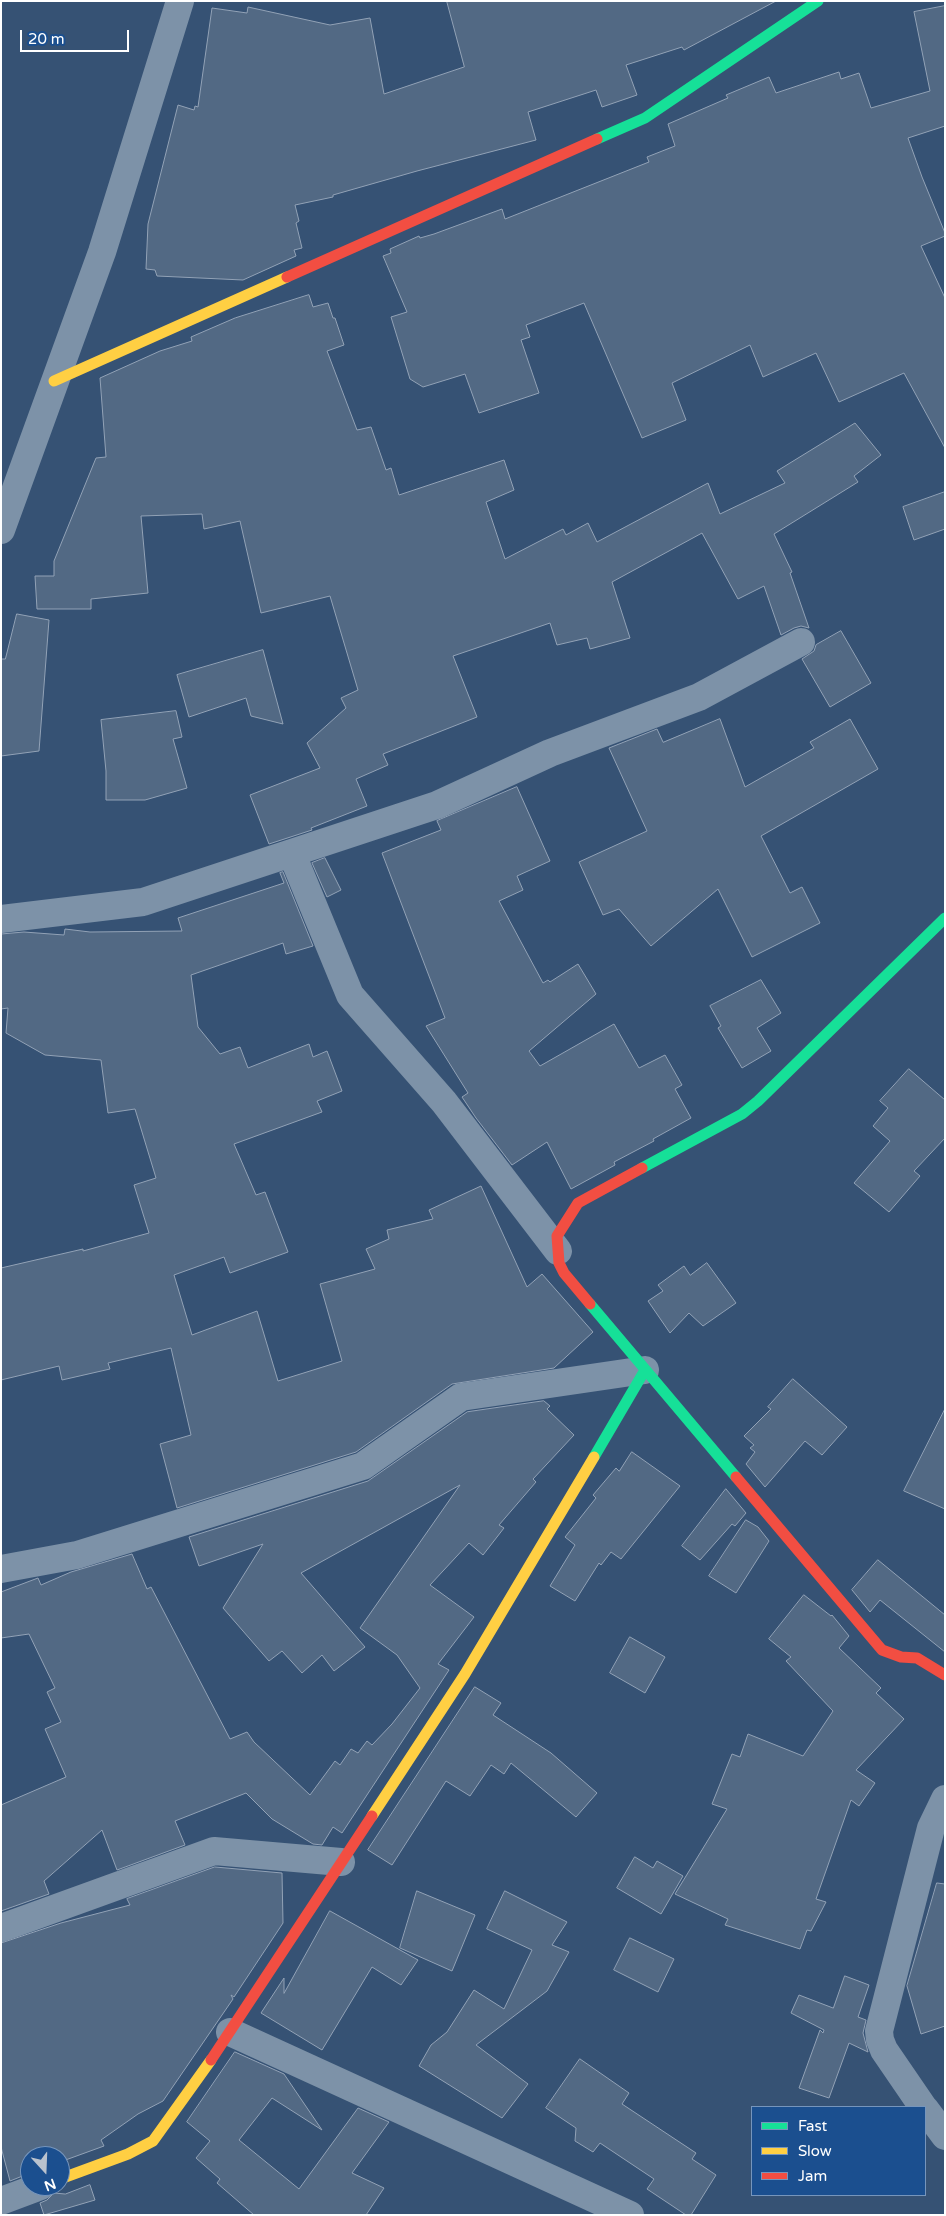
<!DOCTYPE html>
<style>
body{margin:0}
#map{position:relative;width:946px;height:2216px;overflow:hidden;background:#365274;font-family:"Varela Round",sans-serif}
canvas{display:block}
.frame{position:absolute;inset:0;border:2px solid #fff;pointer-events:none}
.legend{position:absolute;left:751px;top:2106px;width:175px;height:90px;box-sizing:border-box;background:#1b4f8f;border:1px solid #7695bc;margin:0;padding:6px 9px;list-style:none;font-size:15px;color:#fff}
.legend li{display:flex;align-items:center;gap:10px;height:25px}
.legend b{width:25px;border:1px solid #7695bc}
.north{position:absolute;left:20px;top:2146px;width:50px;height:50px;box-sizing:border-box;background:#1b4f8f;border:1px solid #7695bc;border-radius:50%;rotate:160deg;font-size:14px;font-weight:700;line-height:20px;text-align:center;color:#fff}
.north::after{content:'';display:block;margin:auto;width:18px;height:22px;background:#b9c2ce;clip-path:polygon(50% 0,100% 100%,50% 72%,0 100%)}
.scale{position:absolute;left:20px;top:30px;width:109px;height:22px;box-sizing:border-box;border:2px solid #fff;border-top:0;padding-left:6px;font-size:15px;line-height:18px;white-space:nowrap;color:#fff;-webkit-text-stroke:4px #1b4f8f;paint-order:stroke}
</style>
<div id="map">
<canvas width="946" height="2216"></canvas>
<div class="frame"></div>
<ul class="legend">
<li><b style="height:6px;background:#16e098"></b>Fast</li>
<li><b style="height:6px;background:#ffcf43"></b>Slow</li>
<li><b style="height:6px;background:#f24e42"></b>Jam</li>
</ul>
<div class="north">N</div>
<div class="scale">20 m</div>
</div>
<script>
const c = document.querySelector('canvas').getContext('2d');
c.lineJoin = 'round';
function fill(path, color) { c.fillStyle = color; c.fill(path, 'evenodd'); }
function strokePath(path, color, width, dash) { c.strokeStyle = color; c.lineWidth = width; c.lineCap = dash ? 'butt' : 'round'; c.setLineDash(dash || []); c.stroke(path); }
const building = new Path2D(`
 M447,1h329l-92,49 -2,-3 -56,18 11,30 -35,12 -6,-17 -68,22 8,28 -119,31 -84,24v2l-38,8 4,16 -3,2 6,25 -8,2 2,6 -53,24 -86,-4 -2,-6 -9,-1 2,-45 30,-119 16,5 1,-4 3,1 14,-99 35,5 1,-6 82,18 40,-7 14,76 80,-27z
 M945,6v120l-37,12 14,39 23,56v3l-24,10 24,52v150l-41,-75 -65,29 -23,-49 -53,24 -13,-32 -78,38 14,37 -44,18 -58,-135 -58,22 4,12 -9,3 18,53 -60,20 -14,-39 -42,13 -13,-8 -19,-62 16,-5 -24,-56 8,-3 -1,-4 29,-13 1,2 14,-4 68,-25 3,10 144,-57 -2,-5 28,-11 -7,-22 60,-26 -2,-3 43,-18 7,16 63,-21 2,7 18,-6 12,35 59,-17 -16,-79z
 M309,295l4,12 15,-4 5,15h2l9,27 -17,6 30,79 14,-3 15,43 5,-2 8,27 105,-35 10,30 -28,12 19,57 58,-30 3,6 22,-12 9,19 111,-59 12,31 65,-31 -8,-12 78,-48 26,32 -27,21 4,6 -84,52 18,38 -2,1 19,55 -8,-2 -7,2 -13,7 -17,-49 -26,13 -36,-66 -90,49 18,56 -40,11 -3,-11 -30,7 -7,-22 -97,33 24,61 -94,37 5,11 -32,14 11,27 -56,22 1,2 -43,14 -19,-49 70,-27 -13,-25 39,-35 -5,-10 17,-8 -28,-94 -69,17 -21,-92 -36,8 -2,-15 -61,2 7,77 -57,6v10h-54l-2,-33h19v-15l42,-103 10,-1 -6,-79 60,-27 32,-10 -1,-4 44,-19z
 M945,492v37l-31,11 -11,-33z
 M17,614l32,6 -10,131 -38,5v-97h4z
 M841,631l30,52 -41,24 -28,-48 12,-8 2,-6z
 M263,650l20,74 -32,-8 -5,-18 -57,19 -12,-42z
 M176,711l6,26 -9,2 14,49 -42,12h-39v-29l-5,-51z
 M720,719l25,68 69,-39 -4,-6 40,-23 28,50 -117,67 29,57 12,-6 18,36 -68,34 -34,-68 -67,57 -32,-37 -16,6 -24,-53 68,-31 -38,-83 48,-19 6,13z
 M517,787l33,74 -33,15 6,14 -24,11 44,82 5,-3 2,2 28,-18 18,30 -67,57 11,15 74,-42 25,44 26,-13 17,30 -7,4 16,29 -38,21 1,2 -40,21 1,3 -44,24 -24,-47 -35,23 -36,-47 -14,-21 6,-4 -42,-67 19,-8 -63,-165 59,-23 -4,-9z
 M325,858l16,32 -14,7 -15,-34z
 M283,872l30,74 -27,8 -3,-11 -92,32 7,52 22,27 20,-7 8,21 61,-24 4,13 14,-6 15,40 -25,10 5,11 -88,32 22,51 9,-3 23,60 -58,21 -6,-16 -50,18 18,60 65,-24 21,70 64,-20 -22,-77 55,-15 -9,-20 23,-10 -2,-9 46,-11 -4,-9 52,-24 46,101 15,-13 51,58 -39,36 -102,16 -96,68 -179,56 -17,-64 31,-9 -20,-87 -63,15 2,6 -48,11 -3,-14 -58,14v-112l82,-19v2l66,-18 -15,-48 22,-7 -21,-69 -27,4 -7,-53 -56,-5 -39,-22 2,-25 -7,1v-75l23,-2 40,3 1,-6 25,3 92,-1 -4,-13 106,-35 -4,-10z
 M761,980l20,33 -24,15 14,23 -29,17 -24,-40 3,-2 -11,-20z
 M909,1069l36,31v38l-31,33 6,5 -31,36 -35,-29 36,-42 -17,-15 15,-18 -8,-7z
 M707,1263l29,40 -33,23 -14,-13 -19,20 -22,-32 15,-10 -5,-6 26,-19 6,9z
 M793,1379l54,48 -25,28 -17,-14 -40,46 -19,-23 9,-12 -5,-4 4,-3 -10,-9 27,-27 -3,-2z
 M544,1401l6,5 -3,3 27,26 -41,44 3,3 -37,43 5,3 -21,27 -14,-12 -39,42 44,32 -36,47 11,6 -107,163 -9,-6 -11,18 -9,-1 -41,-25 -26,-26 -71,28 10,24 -68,25 -15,-40 -58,51 5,13 -48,17v-106l65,-28 -21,-48 16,-7 -14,-30 8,-4 -26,-54 -28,4v-46l37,-14 3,7 30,-13 61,-18 15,35 4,-2 79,152 17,-7 7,10 56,53 25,-34 5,4 11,-16 7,4 9,-12 5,4 20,-21 28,-36 -23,-33 -37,-27 100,-143 -159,88 64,74 -31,24 -12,-16 -20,18 -20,-22 -13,10 -46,-53 40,-64 -64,22 -10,-29 179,-56 99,-69z
 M945,1409v100l-41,-18z
 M632,1452l48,34 -59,73 -10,-7 -10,13 -2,-2 -24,38 -25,-15 25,-41 -10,-8 31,-39 -3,-3 23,-27 3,3z
 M726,1489l20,24 -11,13 -3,-2 -32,36 -18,-14z
 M746,1520l12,7 11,14 -33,52 -27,-17z
 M878,1560l67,55v37l-65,-52 -10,12 -18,-22z
 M804,1595l27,21 1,-1 17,21 -10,12 42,40 -5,5 28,26 -48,51 19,13 -16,23 -8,-6 -35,99 10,3 -15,29 -4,-1 -7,19 -75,-24 3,-6 -53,-25 52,-85 -15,-5 20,-50 8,3 8,-23 55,22 30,-45 -47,-50 5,-4 -22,-18z
 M630,1637l35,20 -20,36 -35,-20z
 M475,1687l26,16 -8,12 58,38 46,40 -21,24 -65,-54 -7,11 -13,-9 -21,31 -24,-15 -54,84 -24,-15z
 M635,1857l18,11 4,-7 26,15 -22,38 -44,-26z
 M215,1867l67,6 1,50 -49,74 -3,-2 2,4 -70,102 -25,13 -37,26 3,6 -44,16v-6h-30v17l-20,8 -9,-34v-204l60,-20 69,-18 -3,-6z
 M937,1883l8,1v142l-24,8 -14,-48z
 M417,1891l58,24 -23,56 -52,-23z
 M505,1891l62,31 -15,23 17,7 -22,39 -71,54 52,39 -26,34 -83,-52 12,-21 16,-13 27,-42 30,19 28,-59 -45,-21z
 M330,1911l88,49 -17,25 -29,-18 -50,83 -61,-37 23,-35v15z
 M630,1938l44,21 -16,33 -44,-22z
 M845,1976l24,9 -11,32 8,3 -3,13 5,19 -19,-9 -20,55 -30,-10 21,-58 3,3 1,-3 -33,-17 8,-18 34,13z
 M235,2052l49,22 38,56 -50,-32 -33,42 60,49 59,-81 31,14 -37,51 32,15 -18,27h-112l-37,-32 3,-4 -24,-21 14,-17 -23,-19z
 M580,2059l49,34 -7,11 74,49 -4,6 24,16 -25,40h-5l-39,-26 7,-10 -54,-36 -7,9 -18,-11 1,-13 -30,-20z
 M90,2185l5,15 -51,15 -4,-12 7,-3 7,-7 11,1z`);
const street = new Path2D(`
 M1,530l101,-278 78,-251
 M292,854l58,141 94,107 114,149
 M1,919l142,-17 294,-97 113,-52 149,-56 102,-55
 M1,1569l76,-14 286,-89 98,-69 184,-27
 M1,1928l213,-77 127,11
 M230,2032l400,183
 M923,2107l-39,-57 -4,-10 -1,-9 52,-203 14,-29
 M925,2109l20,27
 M1,2201l40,-15`);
const fast = new Path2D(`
 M597,139l48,-21 173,-117
 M642,1168l100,-54 16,-13 187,-183
 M590,1304l146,173
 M594,1457l51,-87`);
const slow = new Path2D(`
 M54,381l233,-104
 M372,1816l93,-142 129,-217
 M60,2179l68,-25 25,-13 58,-81`);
const jam = new Path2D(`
 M287,277l310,-138
 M590,1304l-26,-31 -5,-10 -2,-27 21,-33 64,-35
 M736,1477l146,173 19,7 16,1 28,17
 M211,2060l161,-244`);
fill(building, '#526984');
strokePath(building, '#92a2b6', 1);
strokePath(street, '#7d92a8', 28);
strokePath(fast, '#16e098', 11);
strokePath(slow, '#ffcf43', 11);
strokePath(jam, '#f24e42', 11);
</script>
